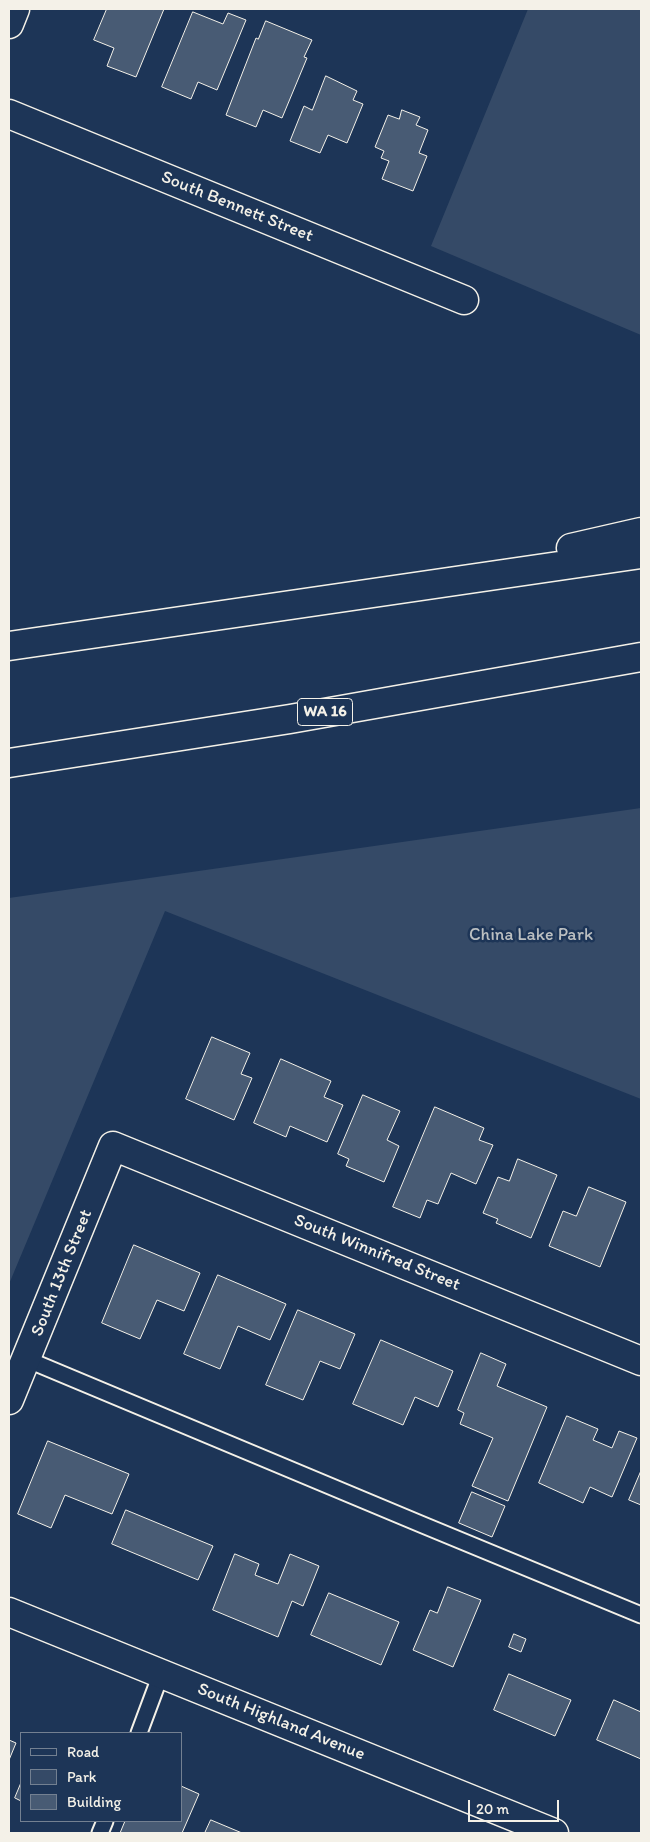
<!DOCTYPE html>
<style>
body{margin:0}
#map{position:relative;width:650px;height:1842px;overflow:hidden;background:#1d3557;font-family:Itim,sans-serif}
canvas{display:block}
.frame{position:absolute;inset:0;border:10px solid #f4f1e8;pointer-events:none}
.legend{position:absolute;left:20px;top:1732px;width:162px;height:90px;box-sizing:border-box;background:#1d3557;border:1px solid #738091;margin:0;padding:6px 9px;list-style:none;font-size:15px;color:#f4f1e8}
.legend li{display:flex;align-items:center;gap:10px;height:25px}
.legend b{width:25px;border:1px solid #738091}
.scale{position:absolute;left:468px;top:1800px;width:91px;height:22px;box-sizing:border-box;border:2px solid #f4f1e8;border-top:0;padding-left:6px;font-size:15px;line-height:18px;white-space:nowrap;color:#f4f1e8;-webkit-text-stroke:4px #1d3557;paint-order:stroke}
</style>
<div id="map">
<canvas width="650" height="1842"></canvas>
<div class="frame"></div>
<ul class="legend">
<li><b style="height:6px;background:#1d3557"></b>Road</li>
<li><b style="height:14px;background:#354a67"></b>Park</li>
<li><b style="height:14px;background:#485b74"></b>Building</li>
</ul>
<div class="scale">20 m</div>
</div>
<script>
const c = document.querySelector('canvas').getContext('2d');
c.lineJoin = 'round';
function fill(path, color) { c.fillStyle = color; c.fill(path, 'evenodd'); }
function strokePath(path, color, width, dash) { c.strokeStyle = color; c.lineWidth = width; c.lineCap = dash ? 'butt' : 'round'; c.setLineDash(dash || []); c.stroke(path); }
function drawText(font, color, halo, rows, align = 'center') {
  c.font = font + ' Itim,sans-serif'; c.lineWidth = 5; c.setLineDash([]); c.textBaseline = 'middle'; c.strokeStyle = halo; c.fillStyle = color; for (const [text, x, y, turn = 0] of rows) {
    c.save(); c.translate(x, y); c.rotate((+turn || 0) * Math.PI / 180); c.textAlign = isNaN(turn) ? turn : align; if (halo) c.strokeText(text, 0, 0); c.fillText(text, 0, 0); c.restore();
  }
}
const green = new Path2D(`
 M528,9h113v326l-210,-89z
 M641,808v291l-476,-188 -156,373v-386z`);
const building = new Path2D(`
 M107,9h57l-28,68 -29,-11 7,-18 -20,-8z
 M193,12l30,12 5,-11 18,7 -29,70 -19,-8 -7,17 -29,-12z
 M266,21l46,19 -8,17 3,1 -25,60 -19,-8 -7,17 -30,-12 30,-77 2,1z
 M326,76l31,15 -4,9 10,4 -16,39 -19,-8 -8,18 -30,-12 14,-35 8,4z
 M402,110l18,7 -4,8 12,5 -9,23 8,3 -14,35 -31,-12 7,-18 -8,-3 3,-7 -9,-4 13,-32 11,4z
 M212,1037l38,16 -9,21 11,4 -18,42 -48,-21z
 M281,1059l50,22 -7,16 19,8 -16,37 -37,-16 -4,11 -32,-14z
 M363,1095l37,16 -13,29 12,6 -15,36 -38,-16 3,-7 -11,-5z
 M435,1107l49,21 -5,12 14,5 -17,39 -25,-11 -13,31 -11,-4 -7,18 -27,-11z
 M518,1159l39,16 -26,63 -35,-15 2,-4 -15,-6 15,-36 11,4z
 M589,1187l37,15 -26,65 -51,-21 14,-35 13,5z
 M134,1245l66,28 -16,38 -27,-11 -17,39 -38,-16z
 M218,1275l68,29 -16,36 -32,-14 -18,43 -36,-15z
 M298,1310l57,24 -15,35 -20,-8 -17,39 -37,-15z
 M381,1340l72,31 -15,36 -23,-10 -12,28 -50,-21z
 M481,1353l25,11 -9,22 50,21 -39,94 -36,-15 21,-48 -33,-14 4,-11 -6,-3z
 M567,1416l31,13 -5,11 19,8 7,-17 18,7 -25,59 -22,-10 -7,16 -44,-20z
 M48,1441l81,33 -17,40 -47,-19 -14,33 -33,-14z
 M641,1471v34l-12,-5z
 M472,1492l33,14 -13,31 -33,-14z
 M126,1510l87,36 -15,34 -86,-36z
 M235,1554l24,10 -4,11 23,9 12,-30 29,12 -16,40 -11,-5 -14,36 -65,-27z
 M448,1587l33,13 -28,67 -40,-17 17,-40 7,3z
 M329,1593l70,29 -18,43 -70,-30z
 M514,1634l12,5 -5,13 -12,-5z
 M509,1674l62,26 -16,36 -61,-26z
 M614,1700l27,12v47l-44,-19z
 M9,1740l7,3 -7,17z
 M21,1783v18l-6,-3z
 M181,1786l18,8 -17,39h-62l5,-12h56z
 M211,1820l31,13h-37z`);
const lane = new Path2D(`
 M26,1359l397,166 218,90
 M139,1733l22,-59
 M100,1833l5,-12`);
const street = new Path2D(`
 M9,114l455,186
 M9,1400l104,-254 528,215
 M9,1612l545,221`);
const secondary = new Path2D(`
 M9,24l6,-15`);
const highway = new Path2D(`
 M571,548l70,-16
 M9,646l632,-92
 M9,763l281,-44 351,-62`);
const shields = [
 [325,712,55]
];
const shieldNames = [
 ["WA 16",325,712]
];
const streetNames = [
 ["South Bennett Street",237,207,22],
 ["South Winnifred Street",377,1253,22],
 ["South 13th Street",62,1273,-68],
 ["South Highland Avenue",281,1722,22]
];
const parkNames = [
 ["China Lake Park",531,935]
];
fill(green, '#354a67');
fill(building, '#485b74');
strokePath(building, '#f4f1e8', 1);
strokePath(lane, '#f4f1e8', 19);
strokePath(street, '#f4f1e8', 31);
strokePath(secondary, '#f4f1e8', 31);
strokePath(highway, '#f4f1e8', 31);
strokePath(lane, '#1d3557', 15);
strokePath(street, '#1d3557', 28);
strokePath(secondary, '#1d3557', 28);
strokePath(highway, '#1d3557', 28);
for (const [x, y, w] of shields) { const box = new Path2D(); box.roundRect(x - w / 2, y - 13.5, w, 27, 4); c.fillStyle = '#1d3557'; c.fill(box); strokePath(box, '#f4f1e8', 1); }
drawText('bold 16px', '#f4f1e8', null, shieldNames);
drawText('18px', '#f4f1e8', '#1d3557', streetNames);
drawText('18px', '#bbbfc1', '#1d3557', parkNames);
</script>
